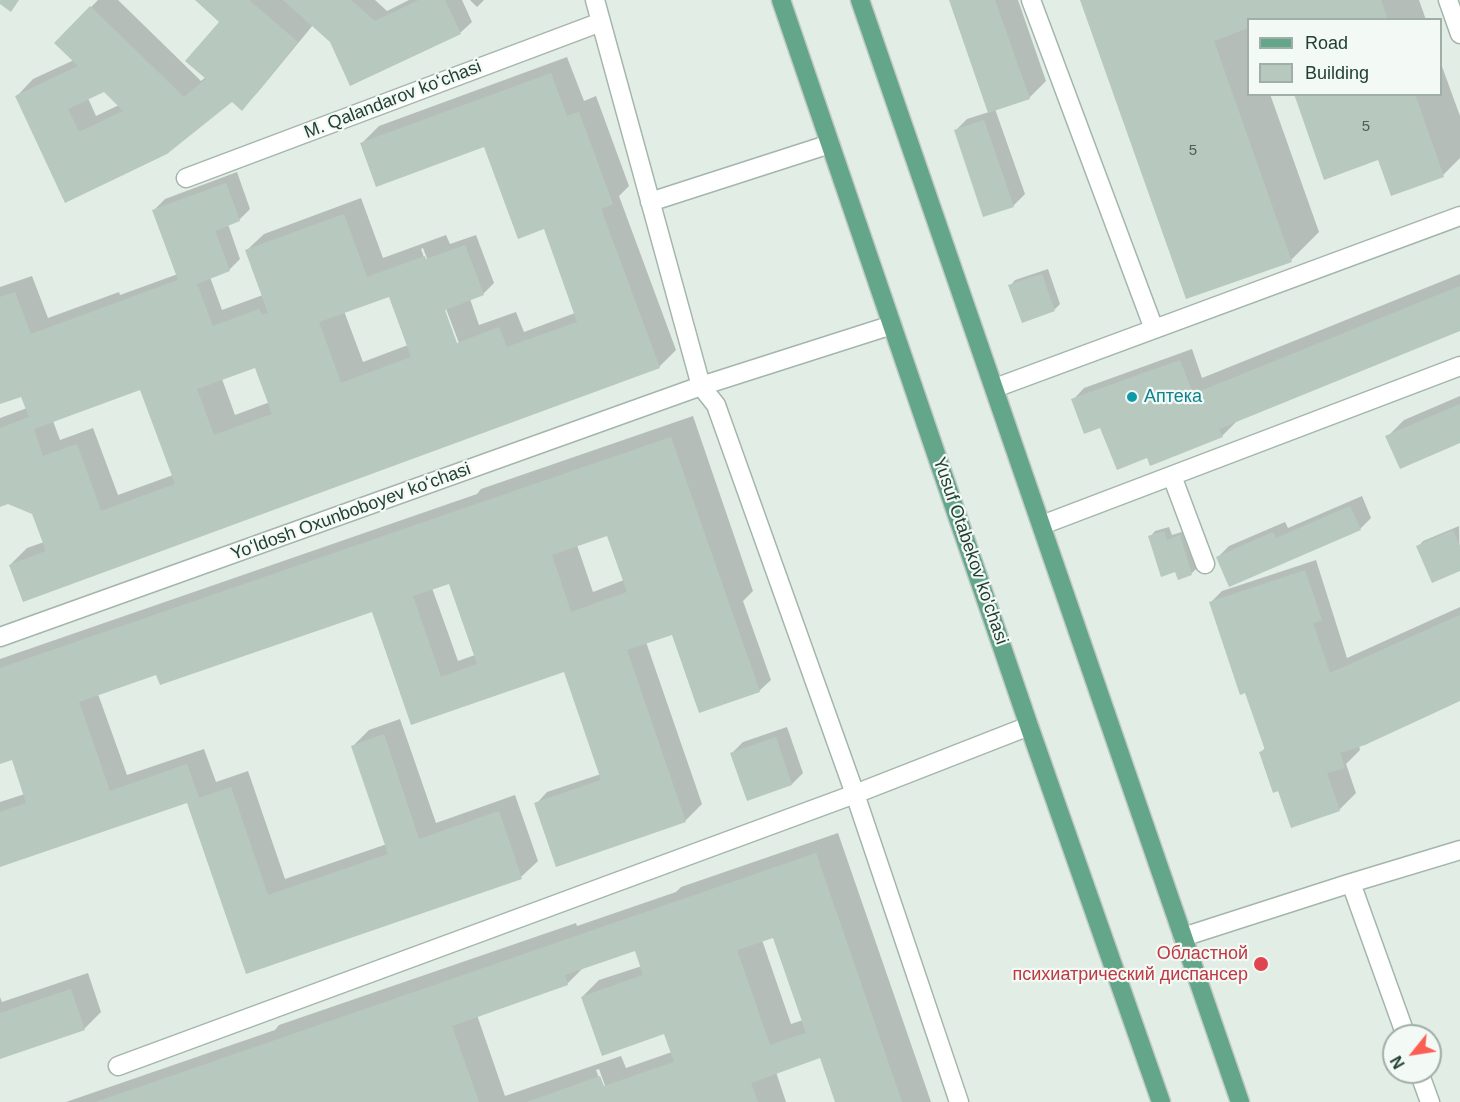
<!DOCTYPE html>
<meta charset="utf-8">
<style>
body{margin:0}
#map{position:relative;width:1460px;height:1102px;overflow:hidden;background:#e2ede6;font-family:Arial,sans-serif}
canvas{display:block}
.legend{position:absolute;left:1247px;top:18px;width:195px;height:78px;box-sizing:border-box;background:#f3f9f5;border:2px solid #9fafa7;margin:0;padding:8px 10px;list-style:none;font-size:18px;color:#214032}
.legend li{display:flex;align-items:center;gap:12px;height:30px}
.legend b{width:30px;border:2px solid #9fafa7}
.north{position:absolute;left:1382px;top:1024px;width:60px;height:60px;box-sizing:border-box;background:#f3f9f5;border:2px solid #9fafa7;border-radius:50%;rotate:240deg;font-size:16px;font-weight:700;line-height:24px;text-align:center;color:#214032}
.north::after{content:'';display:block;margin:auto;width:21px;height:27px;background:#fb5f52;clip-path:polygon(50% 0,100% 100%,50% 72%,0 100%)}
</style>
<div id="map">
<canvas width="1460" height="1102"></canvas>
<ul class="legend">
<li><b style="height:8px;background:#64a68a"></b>Road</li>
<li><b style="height:16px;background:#b7c8bf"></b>Building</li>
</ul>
<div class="north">N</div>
</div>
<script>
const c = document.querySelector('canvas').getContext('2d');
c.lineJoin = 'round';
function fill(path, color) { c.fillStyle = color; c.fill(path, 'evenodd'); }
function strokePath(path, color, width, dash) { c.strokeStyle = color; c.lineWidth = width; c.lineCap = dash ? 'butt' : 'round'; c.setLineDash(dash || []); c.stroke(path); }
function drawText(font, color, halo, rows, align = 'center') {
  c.font = font + ' Arial,sans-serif'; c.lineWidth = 4.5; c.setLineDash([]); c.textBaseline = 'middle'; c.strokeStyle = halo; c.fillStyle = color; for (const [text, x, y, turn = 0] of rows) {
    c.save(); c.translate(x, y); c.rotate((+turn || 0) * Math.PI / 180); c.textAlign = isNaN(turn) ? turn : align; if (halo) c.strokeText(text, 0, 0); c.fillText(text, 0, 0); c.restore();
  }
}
const shadow = new Path2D(`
 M98,0h20l83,81 5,-4 15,-55 -24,-22h178l12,11 22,-11h53l10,22 -12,11 -129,8 -18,-16 -55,67 -16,17 -10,-9 -167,101 -48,-105 16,-17 41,-19 -18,-17zM105,91l14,14 -23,11 -8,-18z
 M470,0h14l-7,7z
 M950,0h68l28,81 -17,17 -34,11 30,85 -12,12 -58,-75 12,-12 22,-7z
 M1081,0h338l7,20h-178v7h-1l1,6v61h22l49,138 -28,28z
 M567,57l17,44 12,-5 33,90 -10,10 57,154 -17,17 -649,198 17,-17 17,-6 -11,-30 -25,-9 -8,2v-87l27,-10v-15l-27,10v-116l32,-11 16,42 71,-26 1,3 58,-21 -24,-64 11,-11 72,-27 13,37 -11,11 -11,4 12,35 -11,11 -19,7 12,33 41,-15 -16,-45 17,-16 97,-36 22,60 63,-23 4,9 26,-9 18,48 -11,11 -13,5 9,26 37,-13 8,20 51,-19 -30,-86 -60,-82 -123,-2 17,-17zM423,248l36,95 -3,2 -35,-96zM390,295l18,50 -45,17 -19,-51zM256,366l14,36 -35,13 -13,-36zM141,388l32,87 -55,20 -25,-67 -33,12 -7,-19z
 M1440,61l20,55v42l-17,17 -64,-16 -84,-65h145z
 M1048,269l12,35 -5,5 -32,12 -13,-35 5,-6z
 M1460,274v56l-221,89 -17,17 -74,20 -47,-30 -28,-26 11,-12 108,-39 10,29z
 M1460,396v45l-73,-4 17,-17z
 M693,416l60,175 -10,10 28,79 -12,11 -86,-58 -27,9 56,162 -17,17 -149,-17 11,-12 54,-18 -36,-104 -153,53 -39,-113 -216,63 -59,21 29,81 77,-26 12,33 32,-11 37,108 102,-35 -35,-97 17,-17 31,-11 36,104 79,-28 23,66 -17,16 -274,95 -59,-171 -188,64v-63l25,-8 -12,-36 -13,5v-104l477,-165 4,-5zM608,534l16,46 -31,12 -16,-47zM450,582l25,73 -17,6 -26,-73z
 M1362,496l9,22 -11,11 -142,28 11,-11 56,-24 3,6z
 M1459,526l1,43 -42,-22 5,-6z
 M1169,527l3,8 13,-4 12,37 -5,5 -13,5 -3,-7 -26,-34 5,-6z
 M1316,560l31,98 113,-51v92l-101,46 1,5 -14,14 10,29 -17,17 -60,-21 -18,-37 5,-5 -20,-56 -35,-89 11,-11z
 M787,727l16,46 -11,11 -60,-31 11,-11z
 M838,833l93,269h-94l-16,-46 -45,16 10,30h-175l-12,-33 -3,1 12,32h-542l209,-72 4,-5 297,-102 1,3 99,-34 5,-5zM774,936l29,84 -12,4 -29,-84zM636,949l6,17 -43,14 -17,17 83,35 7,20 -46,16 -5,-12 -116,40 -28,-81 90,-31 18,-18z
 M88,973l13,39 -16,16 -85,30v-61l2,5z`);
const building = new Path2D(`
 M0,0h19l-8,12 -11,-8z
 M195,0h54l49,42 -56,69 -10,-9 -65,52 -102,49 -50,-107 63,-30 -24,-23 36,-37 94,91 22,-18 -21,-18 34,-39zM104,92l19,19 -44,21 -11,-23z
 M283,0h68l24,21 44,-21h26l16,34 -111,52 -20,-44z
 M949,0h46l35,99 -42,14z
 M1080,0h301l7,20h-140v8l-34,13 78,221 -106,37z
 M551,73l16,43 12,-4 34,92 -12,5 59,159 -637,234 -14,-37 37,-14 -14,-37 -24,-10 -8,3v-79l29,-11 -8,-20 -21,7v-107l15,-5 16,42 147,-54 -26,-70 74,-27 14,38 -25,10 15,40 -33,13 16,42 46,-17 3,6 6,-2 -23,-63 99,-36 23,63 58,-21 1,3 39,-14 19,50 -39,15 12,33 42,-16 8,20 70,-25 -33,-93 -26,10 -34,-92 -108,40 -16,-44zM389,297l22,60 -70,26 -22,-61zM255,368l17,46 -58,21 -17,-46zM140,390l35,94 -74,27 -24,-67 -34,12 -9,-27z
 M1294,94h121l29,83 -53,19 -13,-36 -54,20z
 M984,120l30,87 -31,10 -29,-87z
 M1042,274l13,37 -33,12 -14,-38z
 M1460,286v45l-241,98 4,8 -73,29 -3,-8 -30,12 -17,-42 -16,6 -13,-35 109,-39 13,34z
 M1460,404v39l-60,26 -15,-33z
 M671,437l89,255 -61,21 -27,-78 -45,15 59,172 -130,45 -22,-64 67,-23 -37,-108 -153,53 -39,-113 -212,73 -4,-10 -77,27 31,89 77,-27 12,34 32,-11 37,108 120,-41 -37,-108 33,-12 35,105 80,-28 23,68 -276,95 -59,-171 -187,64v-55l26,-9 -14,-43 -12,4v-96zM607,536l20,56 -56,20 -19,-57zM449,584l28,80 -36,13 -28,-81z
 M1350,506l11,24 -132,57 -13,-30 57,-25 3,6z
 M1453,530l7,16v25l-28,12 -16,-37z
 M1164,531l3,9 13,-5 12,40 -14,5 -3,-8 -14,5 -13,-41z
 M1305,570l17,50 -9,3 17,50 130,-58v86l-95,44 -25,8 5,15 -18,5 13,38 -49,17 -13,-37 -5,2 -14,-41 6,-2 -20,-57 -5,2 -31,-93z
 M776,737l16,48 -45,16 -17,-48z
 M816,853l86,249h-67l-15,-44 -69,25 7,19h-231l73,-26 4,10 70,-24 -10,-28 -62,22 -21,-59 62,-22 -8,-24 -70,24 3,10 -116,41 27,76h-383zM773,938l33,95 -36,12 -33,-95z
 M71,989l14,41 -85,29v-46z`);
const minor = new Path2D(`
 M595,0l106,386 15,19 139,389 104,308
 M1031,0l123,329
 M1448,0l12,34
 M186,178l415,-156
 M650,202l180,-58
 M995,388l465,-172
 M1172,476l33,88
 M1042,525l418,-159
 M0,637l701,-251 191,-61
 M1351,883l109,-33
 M1183,937l168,-54 55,153
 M118,1066l737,-272 174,-68
 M1419,1072l11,30`);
const major = new Path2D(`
 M781,0l248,726 132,376
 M860,0l380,1102`);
const markers = [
 [1132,397,6,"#0f9aa8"],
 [1261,964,8,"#e0444e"]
];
const numberNames = [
 ["5",1366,127],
 ["5",1193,151]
];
const streetNames = [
 ["M. Qalandarov koʻchasi",393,100,-21],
 ["Yoʻldosh Oxunboboyev koʻchasi",351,512,-20],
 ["Yusuf Otabekov ko'chasi",970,551,71]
];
const cultureNames = [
 ["Аптека",1144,397]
];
const healthNames = [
 ["Областной",1248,954],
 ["психиатрический диспансер",1248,975]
];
fill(shadow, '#0003');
fill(building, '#b7c8bf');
strokePath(minor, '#a4b6ac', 21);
strokePath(major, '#c1cac6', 21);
strokePath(minor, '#fff', 18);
strokePath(major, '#64a68a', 18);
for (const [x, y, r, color] of markers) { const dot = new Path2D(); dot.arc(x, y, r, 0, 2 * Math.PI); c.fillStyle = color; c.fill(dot); strokePath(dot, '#f3f9f5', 2); }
drawText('15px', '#466255', null, numberNames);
drawText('18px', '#214032', '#f3f9f5', streetNames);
drawText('18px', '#0d838f', '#f3f9f5', cultureNames, 'left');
drawText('18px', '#be3a42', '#f3f9f5', healthNames, 'right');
</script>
